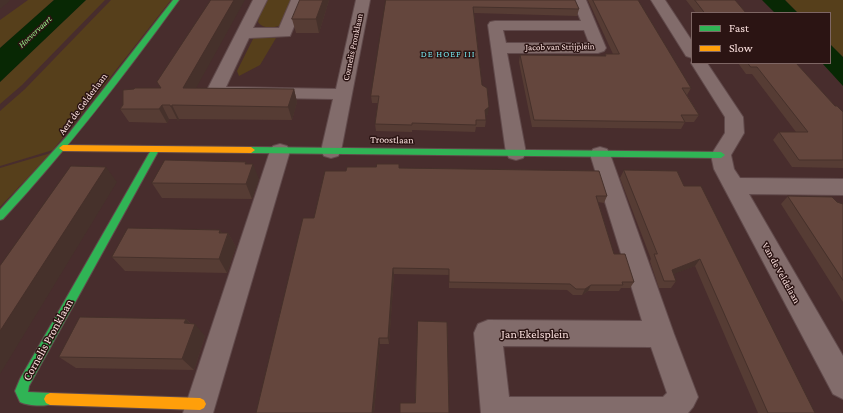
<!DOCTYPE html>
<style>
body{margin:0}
#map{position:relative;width:843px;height:413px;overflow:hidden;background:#482d2d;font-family:"Crimson Pro",serif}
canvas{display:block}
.legend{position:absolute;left:691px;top:12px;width:140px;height:52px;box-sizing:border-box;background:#2b1413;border:1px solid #7e6664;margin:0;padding:5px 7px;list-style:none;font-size:12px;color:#fbe0de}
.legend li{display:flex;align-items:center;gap:8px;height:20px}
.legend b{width:20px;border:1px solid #7e6664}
</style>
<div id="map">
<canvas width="843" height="413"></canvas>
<ul class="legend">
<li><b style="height:5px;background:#30b455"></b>Fast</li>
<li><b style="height:5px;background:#ff9f0a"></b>Slow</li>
</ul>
</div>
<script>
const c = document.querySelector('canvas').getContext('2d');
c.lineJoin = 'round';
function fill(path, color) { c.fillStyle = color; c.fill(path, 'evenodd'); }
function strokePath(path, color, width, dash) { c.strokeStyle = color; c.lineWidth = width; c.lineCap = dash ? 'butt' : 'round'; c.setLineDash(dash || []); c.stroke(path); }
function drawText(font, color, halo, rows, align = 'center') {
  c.font = font + ' "Crimson Pro",serif'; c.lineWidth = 3; c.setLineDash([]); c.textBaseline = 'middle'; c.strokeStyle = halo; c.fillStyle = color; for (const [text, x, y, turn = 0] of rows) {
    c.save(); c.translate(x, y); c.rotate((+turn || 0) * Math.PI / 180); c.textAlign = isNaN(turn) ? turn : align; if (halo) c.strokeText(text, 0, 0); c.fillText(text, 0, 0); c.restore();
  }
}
const green = new Path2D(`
 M28,0h26l-54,48v-28z
 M86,0h19l-83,85 -22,19v-22z
 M111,0h60l-118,150 -53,16v-55l25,-22z
 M267,0h28l-3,8 -13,18c-7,2 -16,3 -21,-4l2,-8z
 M785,0h58v57l-13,-13v-31h-32z
 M254,37l22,1 -16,27 -21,11 -2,-5z
 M51,153l-51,54v-39z`);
const water = new Path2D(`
 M54,0h32l-86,82v-34z
 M762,0h23l13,13h-23z
 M830,44l13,13v29l-21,-23h8z`);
const street = new Path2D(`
 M253,0h14l-14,28h26l12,-28h14l-15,36 -41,2 -23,49 110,2 20,-89h14l-29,151 -3,5 -7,2 -7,-2 -3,-5 12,-52 -118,-2 -6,-1 -3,-4z
 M572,0h14l20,48 -2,3 -6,2h-91l19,100 -3,5 -7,2 -7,-2 -3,-5 -18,-128 2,-3 5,-1h86zM503,30h81l5,13h-83z
 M651,0h14l27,41v17l-6,-2z
 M692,61v2h15l36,54 1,16 -13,22 3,14 6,9 103,1v16l-94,-1 94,162v43l-10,-5 -119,-225 -3,-14 14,-22v-16l-34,-54z
 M280,144l7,2 3,5 -77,262h-30l87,-262 3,-5z
 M600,147l7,2 3,5 64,180 24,63 -5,10 -5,6h-207l-7,-80 4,-9 10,-4 154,1 -52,-167 3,-5zM503,346l148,1 16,46 -4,4h-154z`);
const fast = new Path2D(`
 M173,0h6c-55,76 -112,150 -176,219l-3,1v-10l67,-74z
 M155,147l4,3 -130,236 -1,6 22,1 4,2 2,4 -2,4c-8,4 -26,3 -34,-1l-5,-11 5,-12 131,-229z
 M251,147l470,5 4,3 -4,3 -470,-5 -4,-3z`);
const slow = new Path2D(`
 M63,145l188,2 4,3 -4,3 -188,-2 -4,-3z
 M50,393l150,5 4,2 2,4 -2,4 -4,2 -150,-5 -4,-2 -2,-4 2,-4z`);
const wall = new Path2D(`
 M300,0h29l-10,33h-23l-4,-14z
 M386,0l193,9 -2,7 -103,-3 8,72 6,29 -3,2 1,4 -1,7h-9l-1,5 -63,-2v2l-36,-1 -1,-7 3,-21h-6l-1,-7z
 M588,0h50l53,88 -4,7 12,20 -5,7h-9l-4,7 -149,-2 -13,-65 1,-7 85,1v-2h8z
 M686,0h49l11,13h-50z
 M738,63h58l39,43 8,6v56l-51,-1 -19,-27 6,-8h17l-44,-58h-6z
 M196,88l98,1 3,13 -5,18 -113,-1 -1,2 -1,-2h-8l-2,4 -38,-1 -9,-13 14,-20z
 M247,164l12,15 -7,20 -90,-1 -10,-15z
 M376,167l23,1 208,28 -3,7 -6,-1 16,52 20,28 -4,6h-9l-2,3h-31l-6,4h-9l-6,-5 -118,-2v-13l-55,-1 -5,70h-9l-6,69h-118l58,-195 32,-47z
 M624,170l60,16 131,227h-57l-63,-147 -22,8 3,7 -5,7h-12l-9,-27 1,-2 -31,-81z
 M788,196l49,6 6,2v98l-62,-98z
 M220,230l2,3h6l8,14 -9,26 -102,-2 -13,-14z
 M186,319l4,4 15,13 -11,34 -118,-2 -17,-11z`);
const shadedWall = new Path2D(`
 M0,0h9l1,1 -10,8z
 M234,0h11l-56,101 -6,-13z
 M323,0h6l-10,33 -3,-14z
 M294,89l3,13 -5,18 -4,-13z
 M162,105l7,14 -2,4 -8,-14z
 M172,105l7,14 -1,2 -7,-14z
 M489,107l-1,7 -4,3 1,-7z
 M246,162l4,10 3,-8 6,15 -7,20 -6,-15 -1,-20z
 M106,167l11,15 -117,192v-43z
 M220,230l6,10 2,-7 8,14 -9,26 -8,-14v-26z
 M700,259l-5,7 -29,11 6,-7z
 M393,268l1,6 -5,70 -1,-6z
 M591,285l-3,6 -6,4 3,-6z
 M186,319l8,9 1,-4 10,12 -11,34 -12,-11 2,-36z
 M379,338l1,6 -6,69h-2z`);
const building = new Path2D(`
 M211,0h23l-51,88 111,1 -6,18 -116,-2 -1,2 -1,-2h-8l-3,4h-39l3,-4v-15l11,-1 1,-1h26l-4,-6z
 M300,0h23l-7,19h-24z
 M386,0h189l4,9 -106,-2 9,78 5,3 2,19 -4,3 1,10h-10v5l-64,-2v2l-37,-1 4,-28h-8z
 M593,0h45l53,88h-9l17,27h-18l4,7 -151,-2 -14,-65 86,1 -1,-2h14z
 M695,0h40l11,13h-41z
 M748,63h48l39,43h2l6,6v48h-44l-20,-28h29l-51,-65h-6z
 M165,160l81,2 -1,2h8l-7,20 -94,-1z
 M377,164h22v4l200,3 8,25h-11l18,58h11l9,28h-12l1,3h-32l-6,4h-9l-6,-5 -121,-2v-13l-56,-1 -5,70h-9l-7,75h-116l47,-195h11l11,-47h21l1,-4h29z
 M71,166l35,1 -106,164v-65z
 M624,170l53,1 7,15h17l114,227h-47l-68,-154 -28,11 4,11h-12l-10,-27h3z
 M788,196l44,1 5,5 6,2v76z
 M128,228l92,2 -1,3h9l-9,26 -107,-2z
 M80,317l106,2 -2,4 11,1 -13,35 -123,-2z
 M418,321l29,1 2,91h-49v-10h15z`);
const farWaternames = [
 ["Hoevervaart",35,32,-43]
];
const farStreetnames = [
 ["Cornelis Pronklaan",353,47,-78],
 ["Jacob van Strijplein",560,47,-1]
];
const farNeighbourhoodnames = [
 ["DE HOEF III",448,54]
];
const streetNames = [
 ["Aert de Gelderlaan",83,104,-53],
 ["Troostlaan",392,140,1],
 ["Van de Veldelaan",781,273,61]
];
const nearStreetnames = [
 ["Jan Ekelsplein",535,334],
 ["Cornelis Pronklaan",48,340,-61]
];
fill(green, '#563f1b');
fill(water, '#082804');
strokePath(street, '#614a4b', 2);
strokePath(fast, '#614a4b', 2);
strokePath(slow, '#614a4b', 2);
fill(street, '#826c6b');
fill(fast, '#30b455');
fill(slow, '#ff9f0a');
fill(wall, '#563c34');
fill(shadedWall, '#46312b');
fill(building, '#64463d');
strokePath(building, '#46312b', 1);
drawText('italic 9px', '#9cf88e', '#2b1413', farWaternames);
drawText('9px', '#fbe0de', '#2b1413', farStreetnames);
c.letterSpacing = '1px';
drawText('9px', '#75e1e8', '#2b1413', farNeighbourhoodnames);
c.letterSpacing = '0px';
drawText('10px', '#fbe0de', '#2b1413', streetNames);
drawText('12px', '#fbe0de', '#2b1413', nearStreetnames);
</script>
